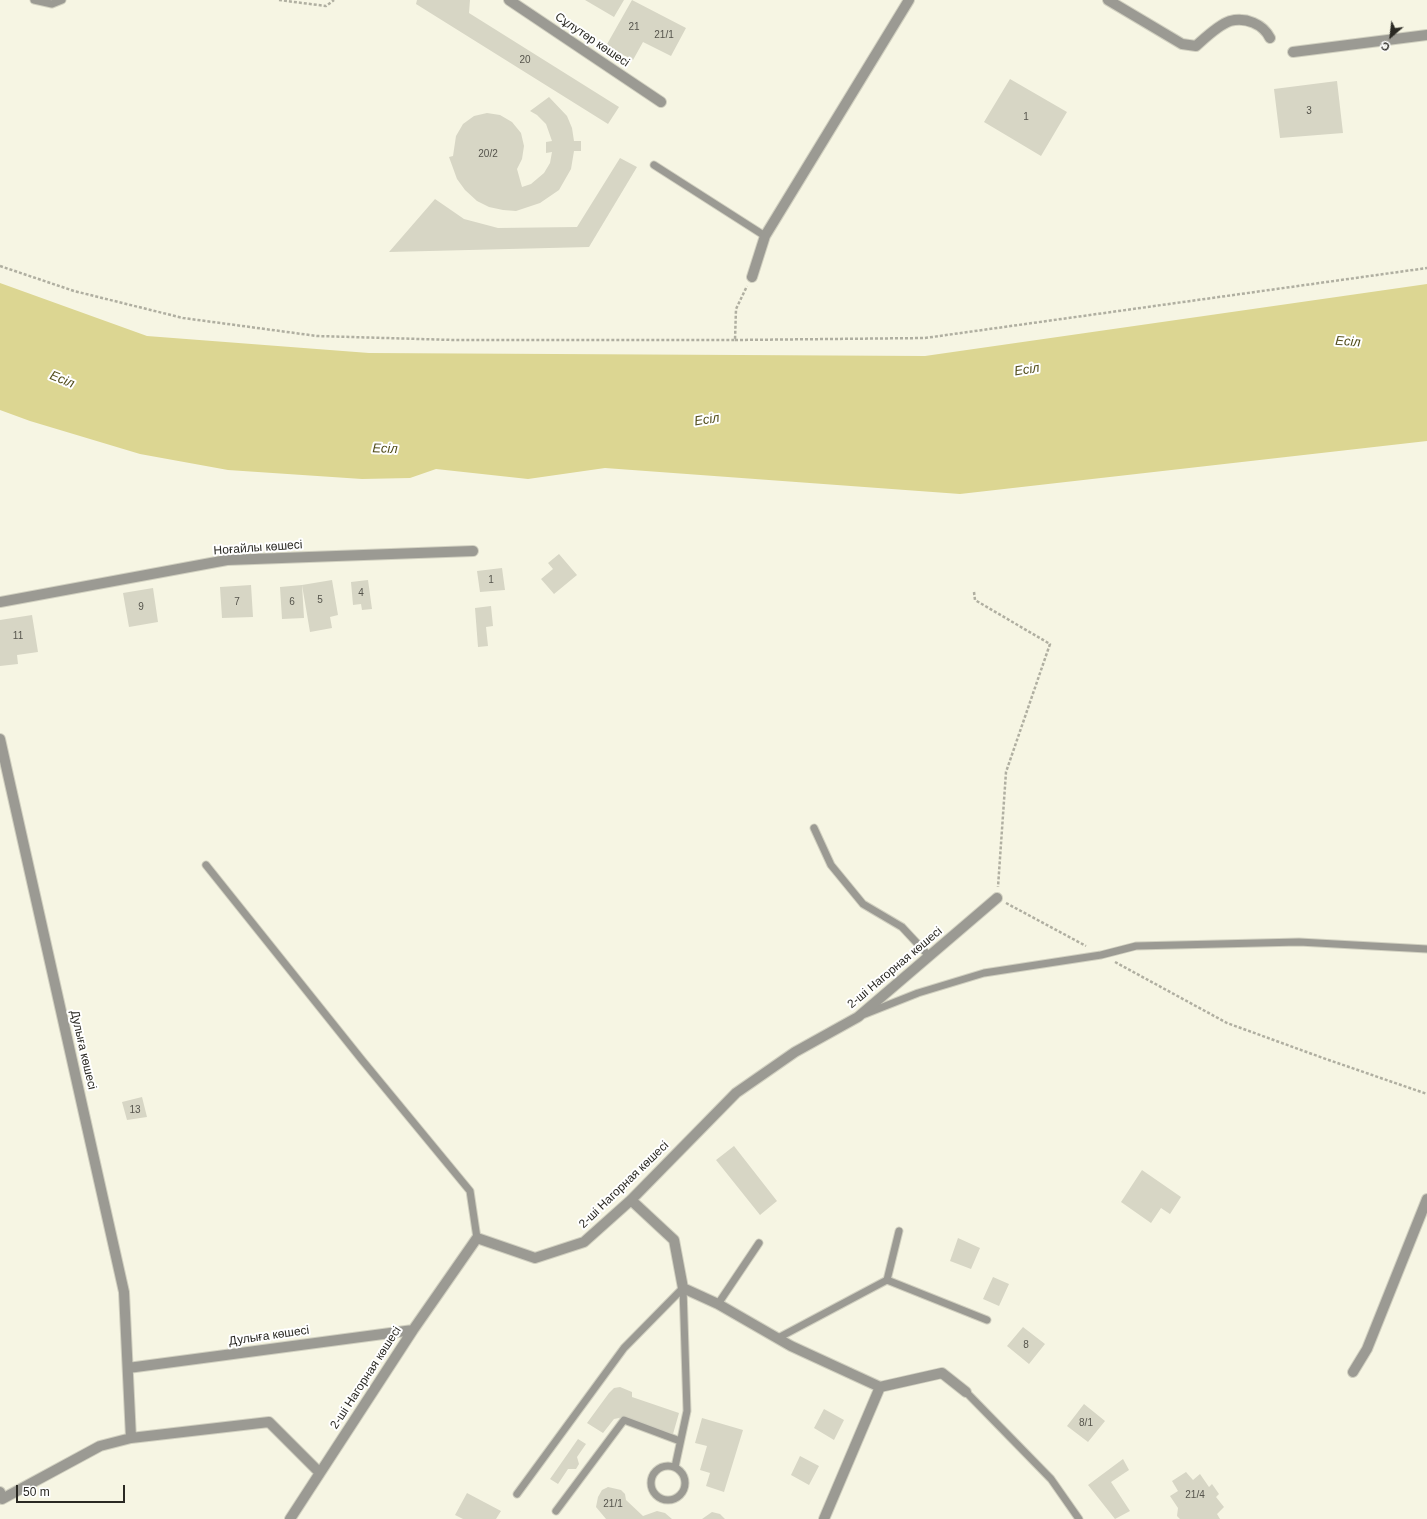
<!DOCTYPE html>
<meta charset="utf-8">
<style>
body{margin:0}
#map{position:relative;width:1427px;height:1519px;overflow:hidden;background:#f6f5e3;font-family:Helvetica,sans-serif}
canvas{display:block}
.north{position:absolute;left:1371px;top:16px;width:40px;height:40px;-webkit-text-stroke:3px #fff;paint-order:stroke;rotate:208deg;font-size:11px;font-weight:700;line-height:16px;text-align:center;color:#2a2923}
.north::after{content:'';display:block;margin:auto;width:14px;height:18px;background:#2a2923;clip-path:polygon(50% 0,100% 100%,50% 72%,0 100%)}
.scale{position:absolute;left:16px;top:1485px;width:109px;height:18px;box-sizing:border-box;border:2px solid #2a2923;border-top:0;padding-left:5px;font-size:12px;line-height:14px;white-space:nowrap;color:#2a2923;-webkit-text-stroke:3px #fff;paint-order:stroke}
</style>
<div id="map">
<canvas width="1427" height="1519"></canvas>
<div class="north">С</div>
<div class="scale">50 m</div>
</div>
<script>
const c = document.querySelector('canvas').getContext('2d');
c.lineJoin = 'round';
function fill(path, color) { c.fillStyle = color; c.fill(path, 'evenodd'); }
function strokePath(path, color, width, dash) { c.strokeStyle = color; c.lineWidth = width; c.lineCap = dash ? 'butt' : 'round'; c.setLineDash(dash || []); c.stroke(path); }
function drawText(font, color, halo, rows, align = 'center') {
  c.font = font + ' Helvetica,sans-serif'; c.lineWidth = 4; c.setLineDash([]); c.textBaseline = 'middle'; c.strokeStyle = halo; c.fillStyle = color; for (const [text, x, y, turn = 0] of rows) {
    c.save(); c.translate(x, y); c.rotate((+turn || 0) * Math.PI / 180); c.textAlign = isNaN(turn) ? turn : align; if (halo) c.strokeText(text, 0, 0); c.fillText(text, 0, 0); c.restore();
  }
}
const water = new Path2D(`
 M0,283l147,53 222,17 556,3 502,-72v157l-467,53 -355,-26 -77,11 -92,-10 -26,9 -48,1 -134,-9 -88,-16 -110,-33 -30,-11z`);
const building = new Path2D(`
 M417,0h53l-1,13 150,94 -11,17 -192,-120z
 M585,0h39l-10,17z
 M632,0l54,28 -15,28 -28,-14 -10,18 -27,-14z
 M1010,79l57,33 -26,44 -57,-34z
 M1337,81l6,52 -63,5 -6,-49z
 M549,97l18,19 5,12 2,13h7v10h-7l-3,18 -12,21 -19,13 -24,8 -13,-1 -14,-3 -12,-6 -12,-11 -8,-11 -8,-22 4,-1 3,-20 7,-12 11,-8 13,-3 13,2 12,7 9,11 3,13 -2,13 -5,10 5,18 9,-3 13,-11 6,-10 2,-11 -6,1v-11l6,-1 -6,-17 -9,-9 -7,-4z
 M620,158l17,9 -48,80 -200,5 46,-53 29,20 34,9 79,-1z
 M559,554l18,21 -23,19 -13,-15 12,-10 -5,-6z
 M502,568l3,22 -25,2 -3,-21z
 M332,580l6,35 -8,2 2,11 -22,4 -8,-47z
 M368,580l4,29 -10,1 -1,-6 -8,1 -2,-23z
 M251,585l2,32 -31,1 -2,-31z
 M302,585l2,33 -22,1 -2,-32z
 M153,588l5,34 -29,5 -6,-34z
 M491,606l2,20 -7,1 2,19 -10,1 -3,-39z
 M32,615l6,37 -21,3 1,9 -18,2v-46z
 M142,1097l5,20 -20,3 -5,-18z
 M734,1146l43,55 -17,14 -44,-55z
 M1142,1170l39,27 -11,17 -9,-6 -10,15 -30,-21z
 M958,1238l22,10 -9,21 -21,-8z
 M993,1277l16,7 -10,22 -16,-7z
 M1023,1327l22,17 -16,20 -22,-18z
 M620,1387l12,5v5l47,16 -6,21 -49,-17 -10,2 -11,14 -16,-10 22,-30 5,-5z
 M1084,1404l21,17 -17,21 -21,-16z
 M824,1409l20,11 -10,20 -20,-12z
 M702,1418l41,12 -19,62 -18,-6 4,-13 -10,-3 7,-24 -12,-3z
 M578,1439l8,5 -9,13 2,7 -3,5h-8l-10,15 -8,-5z
 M800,1456l19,10 -10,19 -18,-10z
 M1123,1459l6,11 -18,12 19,29 -15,8 -27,-34z
 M1186,1472l7,8 7,-6 9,13 3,-3 7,10 -3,3 8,10 -7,7 3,5h-40l-3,-3 1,-8 -8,-12 8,-5 -6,-10z
 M608,1487l13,3 4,4 1,6 17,16 14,-5 8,2 7,6h-66l-10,-12 2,-10 4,-7z
 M467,1493l34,18 -5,8h-33l-8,-4z
 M712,1512l8,2 5,5h-23z`);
const path = new Path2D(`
 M279,0l47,6 8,-6
 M0,266l74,25 109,27 134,18 137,4h281l1,-31 11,-23
 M735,340l190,-2 502,-70
 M974,592l1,8 75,44 -44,128 -8,115
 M1006,903l80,43
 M1115,962l112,61 96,35 104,36`);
const service = new Path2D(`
 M34,0l18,4 10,-4
 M654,165l111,71
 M814,828l17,37 32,39 39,23 27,29
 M206,865l156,195 108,131 7,47
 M865,1014l53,-21 66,-20 117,-18 35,-9 163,-4 128,7
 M887,1280l100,40
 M718,1304l41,-61
 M778,1338l109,-58 12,-49
 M966,1392l85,87 28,40
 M651 1483a17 17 0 1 1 34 0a17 17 0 1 1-34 0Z
 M517,1494l107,-146 59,-60 4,123 -12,56
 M556,1511l68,-91 56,21`);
const minor = new Path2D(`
 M509,0l152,102
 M1108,0l74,44 14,2c9,-8 22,-21 34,-25 16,-4 33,3 40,17
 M1293,52l134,-17
 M752,277l13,-41 144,-236
 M0,602l227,-42 246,-9
 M0,739l124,553 7,146 138,-16 51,51
 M631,1200l43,40 9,48 35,16 73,42 89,41 62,-14 24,19
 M128,1368l285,-38
 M1353,1372l14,-23 60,-150
 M0,1492l2,7 98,-53 31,-8
 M290,1519l123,-189 64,-92 58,20 49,-16 47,-42 105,-107 59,-41 63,-35 139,-119
 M824,1519l56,-132`);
const numberNames = [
 ["21",634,27],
 ["21/1",664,35],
 ["20",525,60],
 ["3",1309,111],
 ["1",1026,117],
 ["20/2",488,154],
 ["1",491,580],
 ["4",361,593],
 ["5",320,600],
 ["7",237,602],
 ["6",292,602],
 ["9",141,607],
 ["11",18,636],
 ["13",135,1110],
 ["8",1026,1345],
 ["8/1",1086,1423],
 ["21/4",1195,1495],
 ["21/1",613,1504]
];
const streetNames = [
 ["Сұлутөр көшесі",592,40,34],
 ["Ноғайлы көшесі",258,548,-4],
 ["2-ші Нагорная көшесі",895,968,-40],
 ["Дулыға көшесі",83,1050,77],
 ["2-ші Нагорная көшесі",624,1185,-44],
 ["Дулыға көшесі",269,1336,-8],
 ["2-ші Нагорная көшесі",366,1378,-57]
];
const waterNames = [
 ["Есіл",1348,342,4],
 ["Есіл",1027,370,-9],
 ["Есіл",62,380,22],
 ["Есіл",707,420,-9],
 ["Есіл",385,449,2]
];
fill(water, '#dcd692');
fill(building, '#d7d6c5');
strokePath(service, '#d1d0c0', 9);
strokePath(minor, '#d1d0c0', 12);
strokePath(path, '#b0afa1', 2.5, [3, 2]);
strokePath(service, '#9b9a93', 7);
strokePath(minor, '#9b9a93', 10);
drawText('10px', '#55544c', null, numberNames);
drawText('12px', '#2a2923', '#fff', streetNames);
drawText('italic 13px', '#524d1a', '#fff', waterNames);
</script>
